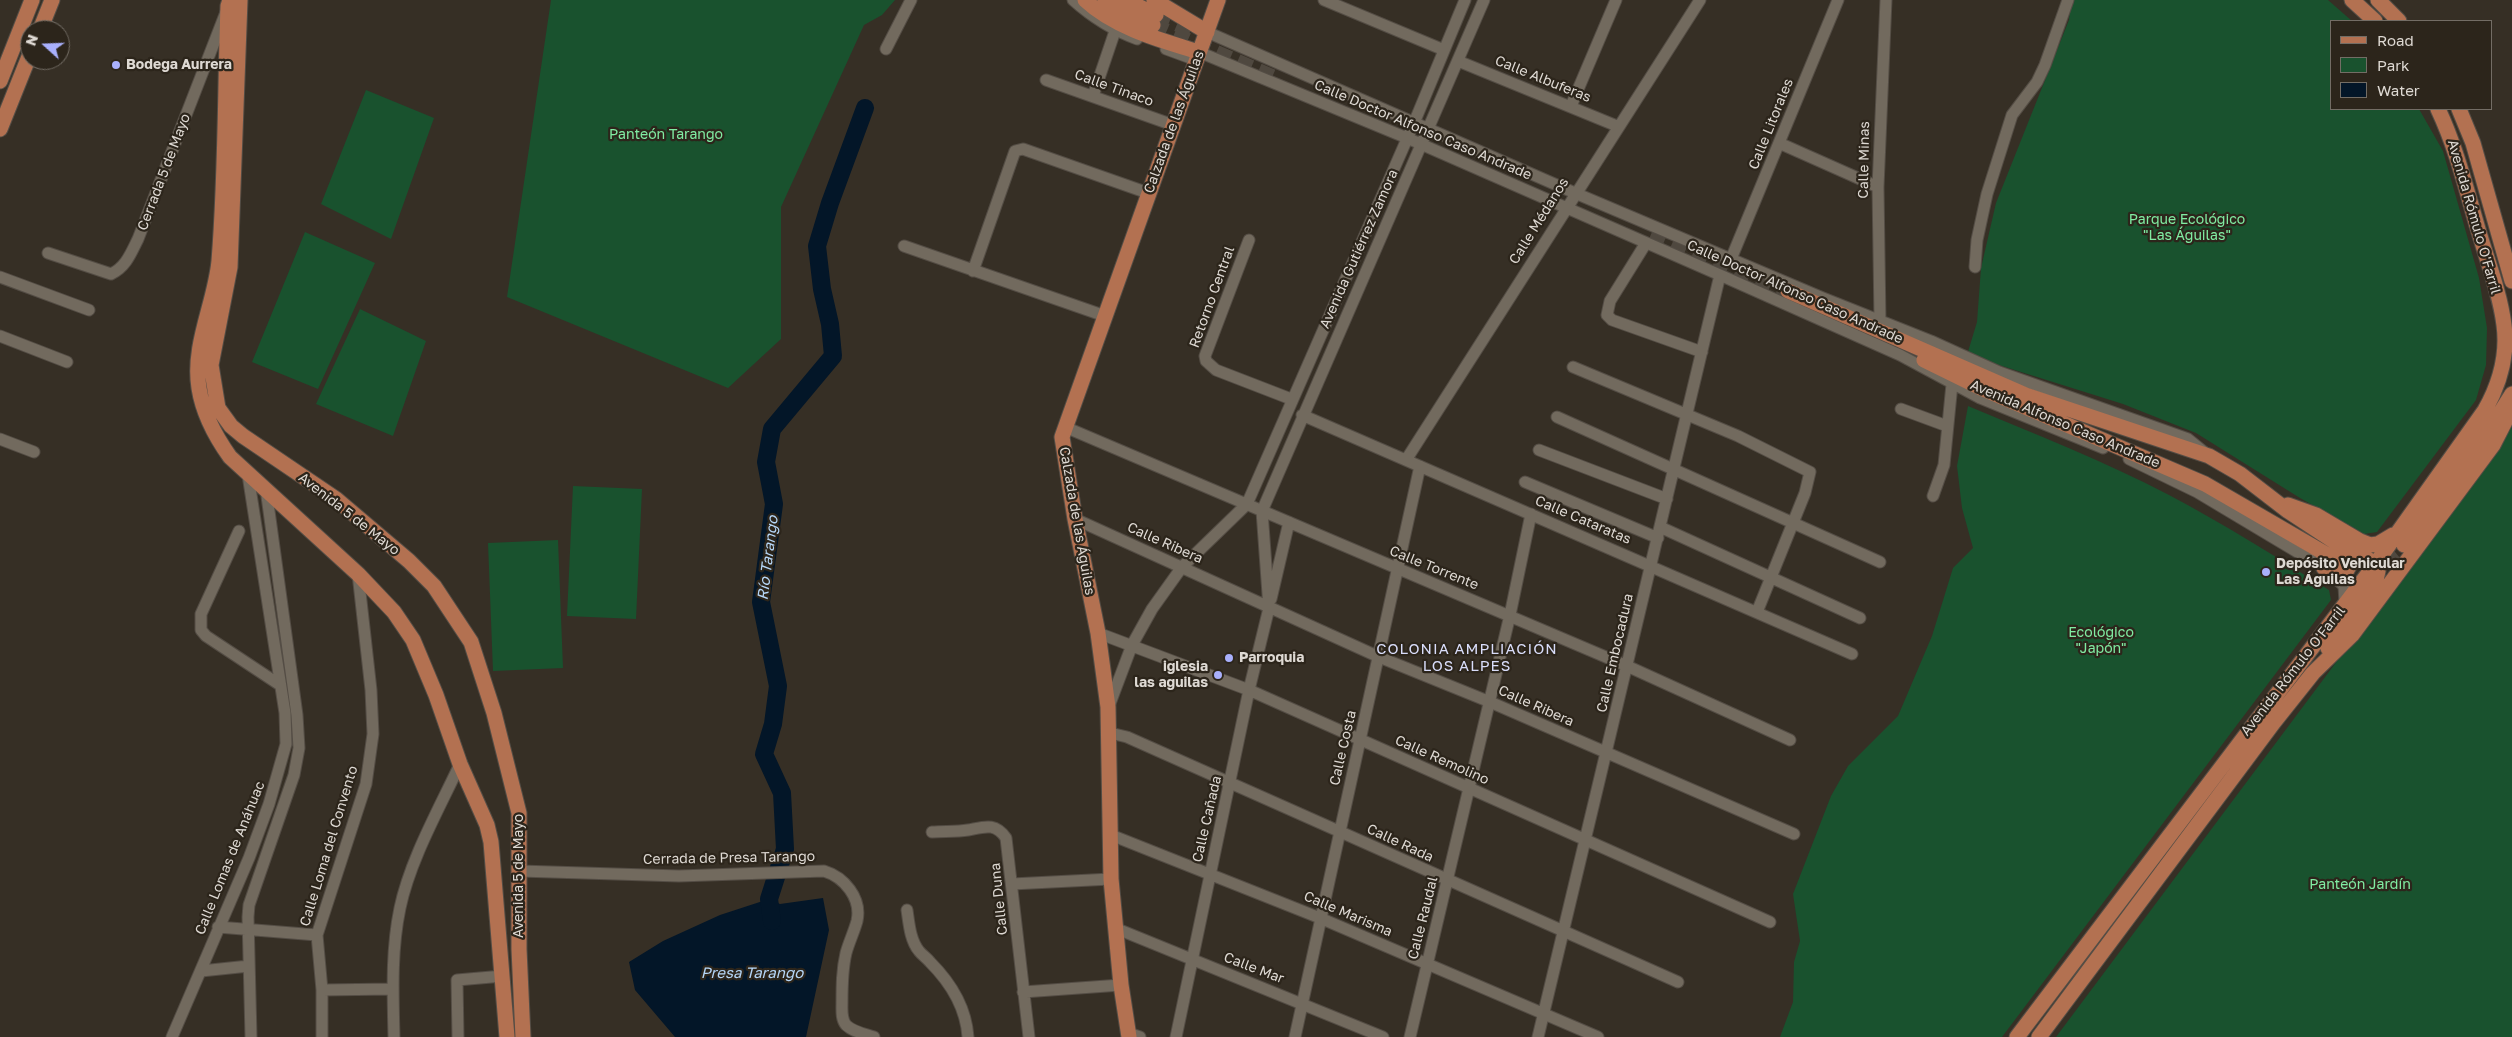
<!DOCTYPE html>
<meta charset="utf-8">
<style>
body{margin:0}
#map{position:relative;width:2512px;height:1037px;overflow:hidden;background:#362f25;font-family:"Golos Text",sans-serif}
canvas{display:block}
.legend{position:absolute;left:2330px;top:20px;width:162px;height:90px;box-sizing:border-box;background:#2c251b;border:1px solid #736d65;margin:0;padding:6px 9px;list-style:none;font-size:15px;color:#ded9d3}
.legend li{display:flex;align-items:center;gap:10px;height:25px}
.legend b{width:25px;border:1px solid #736d65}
.north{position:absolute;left:20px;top:20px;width:50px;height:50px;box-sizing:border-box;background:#2c251b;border:1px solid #736d65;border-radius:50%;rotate:290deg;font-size:14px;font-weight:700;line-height:20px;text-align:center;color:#ded9d3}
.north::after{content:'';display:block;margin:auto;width:18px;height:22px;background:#a9b0fc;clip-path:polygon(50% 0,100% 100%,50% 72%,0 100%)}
</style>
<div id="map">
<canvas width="2512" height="1037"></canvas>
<ul class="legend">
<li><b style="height:6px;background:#b37151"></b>Road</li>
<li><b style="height:14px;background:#19522e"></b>Park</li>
<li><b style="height:14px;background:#031628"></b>Water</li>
</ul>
<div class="north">N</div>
</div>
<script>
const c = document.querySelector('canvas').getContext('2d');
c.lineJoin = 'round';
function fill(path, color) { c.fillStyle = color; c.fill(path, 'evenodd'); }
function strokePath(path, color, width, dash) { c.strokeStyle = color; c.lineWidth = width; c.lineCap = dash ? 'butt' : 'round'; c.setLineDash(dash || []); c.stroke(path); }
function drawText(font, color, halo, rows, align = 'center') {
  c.font = font + ' "Golos Text",sans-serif'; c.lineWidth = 4.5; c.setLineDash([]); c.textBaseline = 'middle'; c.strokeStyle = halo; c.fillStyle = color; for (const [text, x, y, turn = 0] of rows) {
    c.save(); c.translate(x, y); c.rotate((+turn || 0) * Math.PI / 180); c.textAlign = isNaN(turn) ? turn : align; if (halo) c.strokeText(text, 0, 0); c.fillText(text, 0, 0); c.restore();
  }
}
const green = new Path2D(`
 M551,0h344l-13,15 -18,10 -83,182v132l-53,49 -221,-91z
 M2074,0h254l24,21h-21v88h88l24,42 36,127 8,50 -1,37 -10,35 -99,132 -13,2 -64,-36 -104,-65 -73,-29 -156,-49 10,-33 4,-54 15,-65 73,-183 2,-19z
 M366,90l68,28 -43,121 -70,-35z
 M305,232l70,31 -57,126 -66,-27z
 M360,309l66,32 -33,95 -77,-32z
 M1968,406c67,28 136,55 201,89 55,29 107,62 160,95l2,10 -329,437h-222l13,-35 1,-40 6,-21 -7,-47 38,-98 17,-30 50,-50 34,-80 21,-68 20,-20 -11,-40 -5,-42z
 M2512,427v610h-456z
 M573,486l69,3 -6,130 -69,-3z
 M558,540l5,128 -70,3 -5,-128z`);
const water = new Path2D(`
 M823,898l6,32 -23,107h-131l-40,-47 -6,-28 34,-21 57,-26 49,-16 11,5z`);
const river = new Path2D(`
 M772,921l-3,-22 16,-50 -3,-56 -18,-39 9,-30 5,-38 -17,-84 13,-98 -8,-42 6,-33 61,-73 -3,-32 -8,-35 -5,-43 13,-43 35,-95`);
const majorTunnel = new Path2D(`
 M1156,15l47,20
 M1153,25l125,54
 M1652,232l136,59
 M2338,561c23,7 50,5 66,-16`);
const minor = new Path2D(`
 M1073,0c20,18 39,30 64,39
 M1324,0l120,50
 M1207,32l368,161 248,105 108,43 68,31 189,67 16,13
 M886,49l25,-49
 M1166,49l30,11
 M1199,52l208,86 313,137 180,80 80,43 123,50
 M1458,61l159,65
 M1046,80l127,45
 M1093,96l22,-65
 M1571,106l45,-106
 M1779,143l99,44
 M1249,240l-44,116 1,5 10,9 75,29
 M1646,243l-36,58 -3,14 5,5 90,32
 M904,246l201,70
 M48,253l63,21c15,-7 20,-21 27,-35l88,-227
 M1731,259l107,-259
 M1975,267l2,-27 10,-46 25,-79 25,-33 8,-17 23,-65
 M973,271l42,-120 8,-2 125,44
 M0,277l89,33
 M1880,321l-2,-134 8,-187
 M0,336l67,26
 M1573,367l165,69 72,36 -5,21 -48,119
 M1901,409l46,17
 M1302,415l550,239
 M1557,417l323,145
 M1065,427l562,239 163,74
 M0,439l34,13
 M1539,450l128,49
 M2129,459l68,33 127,76 20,18 1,17
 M1406,460l294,-460
 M1525,482l133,56
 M1933,496l11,-31 8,-81
 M1075,519l304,138 111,45 304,132
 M1660,527l200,91
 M239,531l-38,83v16l5,6 74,49
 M1271,599l18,-77
 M1098,633l151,57 521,232
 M1109,706l23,-61 20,-36 30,-42 65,-63 167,-381 51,-123
 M1110,733l17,4 551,245
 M932,832c12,-1 24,0 36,-2 16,-3 27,-8 38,8l23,199
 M1111,835l209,83 278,119
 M520,871l159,5 145,-5c20,6 38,27 33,50 -3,11 -8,21 -11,32 -4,17 -4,33 -4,50 0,7 -1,16 4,22 7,7 19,9 28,12
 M1012,884l99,-5
 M907,910c2,13 3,30 12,41 3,4 8,7 11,11 21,21 36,45 38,75
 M218,927l99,8
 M1115,928l268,109
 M201,971l48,-5
 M322,990l70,-1
 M1023,992l98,-7
 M1128,1033l12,4
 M172,1037l77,-179 20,-54 17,-60 -1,-31 -37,-238
 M251,1037l-3,-120 1,-12 45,-130 5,-27 -2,-33 -31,-226
 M322,1037v-47l-5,-55 49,-151 7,-50 -2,-44 -13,-116
 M394,1037c-1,-43 -3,-86 6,-129 10,-48 39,-99 60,-144
 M458,1037l-1,-57 46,-4
 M1176,1037l73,-347 20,-82 -7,-97 222,-511
 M1295,1037l125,-571
 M1410,1037l100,-422 21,-101
 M1538,1037l182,-762`);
const major = new Path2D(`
 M230,0l-2,6c-3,85 -2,171 -9,255 -4,42 -27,84 -20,127 4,26 16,48 31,69l128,117 36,38 19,28 23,55 24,69 27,61 4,17 16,195
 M240,0l-10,267 -19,98 7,43 13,18 12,10 93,63 73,62 25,25 37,56 23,71 25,100v136l4,88
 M1085,0c30,28 75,40 114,52
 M1105,0l48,25
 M1126,0l30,15
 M1154,0l53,32
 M2352,0l23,21
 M2378,0l21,21
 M40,30l12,-30
 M0,81l32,-81
 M2459,109l14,34 39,138
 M0,129l30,-75
 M1788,291l238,104 183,61 31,18 48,37 50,33 33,17 7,10c-4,29 -33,55 -50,77
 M1924,360l57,28 224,96 133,77
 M2288,505l28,10 44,26 10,4 8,-1 15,-9
 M2404,545l91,-124 17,-27
 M2324,568l14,4 9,-2c7,-11 1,-17 -8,-25
 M1129,1037l-8,-52 -10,-106 -3,-172 -10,-74 -23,-114 -13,-82 156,-437
 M2017,1037l357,-471 111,-156c14,-25 23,-55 19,-85 -4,-32 -17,-65 -26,-96 -12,-41 -22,-82 -40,-120
 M2039,1037l235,-315 39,-49 39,-38 141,-190 19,-37`);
const markers = [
 [116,65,5,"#a9b0fc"],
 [2266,572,5,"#a9b0fc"],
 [1229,658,5,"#a9b0fc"],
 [1218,675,5,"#a9b0fc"]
];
const poiNames = [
 ["Bodega Aurrera",126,65],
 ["Depósito Vehicular",2276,564],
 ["Las Águilas",2276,580],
 ["Parroquia",1239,658],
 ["iglesia",1208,667,"right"],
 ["las aguilas",1208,683,"right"]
];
const streetNames = [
 ["Calle Albuferas",1543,79,22],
 ["Calle Tinaco",1114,88,20],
 ["Calzada de las Águilas",1174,122,-70],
 ["Calle Litorales",1771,124,-68],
 ["Calle Doctor Alfonso Caso Andrade",1423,130,23],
 ["Calle Minas",1864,160,-89],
 ["Cerrada 5 de Mayo",164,172,-69],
 ["Avenida Rómulo O'Farril",2474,217,74],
 ["Calle Médanos",1539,221,-58],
 ["Avenida Gutiérrez Zamora",1359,249,-66],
 ["Calle Doctor Alfonso Caso Andrade",1795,292,24],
 ["Retorno Central",1212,297,-70],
 ["Avenida Alfonso Caso Andrade",2065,424,23],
 ["Avenida 5 de Mayo",349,514,38],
 ["Calle Cataratas",1583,520,23],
 ["Calzada de las Águilas",1077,521,80],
 ["Calle Ribera",1165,543,24],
 ["Calle Torrente",1434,568,22],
 ["Calle Embocadura",1615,653,-77],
 ["Avenida Rómulo O'Farril",2293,671,-52],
 ["Calle Ribera",1536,706,24],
 ["Calle Costa",1343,748,-77],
 ["Calle Remolino",1442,760,24],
 ["Calle Cañada",1207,819,-77],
 ["Calle Rada",1400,843,25],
 ["Calle Loma del Convento",329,846,-73],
 ["Calle Lomas de Anáhuac",230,858,-68],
 ["Cerrada de Presa Tarango",729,858,-1],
 ["Avenida 5 de Mayo",519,876,-90],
 ["Calle Duna",999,899,-96],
 ["Calle Marisma",1348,914,23],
 ["Calle Raudal",1423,918,-76],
 ["Calle Mar",1254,968,21]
];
const parkNames = [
 ["Panteón Tarango",666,135],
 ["Parque Ecológico",2187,220],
 ["\"Las Águilas\"",2187,236],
 ["Ecológico",2101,633],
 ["\"Japón\"",2101,649],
 ["Panteón Jardín",2360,885]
];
const waterNames = [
 ["Río Tarango",768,558,-83],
 ["Presa Tarango",752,973]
];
const neighbourhoodNames = [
 ["COLONIA AMPLIACIÓN",1467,649],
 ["LOS ALPES",1467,666]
];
fill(green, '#19522e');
fill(water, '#031628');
strokePath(river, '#031628', 18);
strokePath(majorTunnel, '#4f483f', 15, [15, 8]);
strokePath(minor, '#544d45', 13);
strokePath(major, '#544d45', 17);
strokePath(minor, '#726a5e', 11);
strokePath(major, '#b37151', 15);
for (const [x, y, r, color] of markers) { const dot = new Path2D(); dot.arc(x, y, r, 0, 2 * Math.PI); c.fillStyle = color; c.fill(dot); strokePath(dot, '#2c251b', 2); }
drawText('bold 14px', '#ded9d3', '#2c251b', poiNames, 'left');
drawText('14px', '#ded9d3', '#2c251b', streetNames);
drawText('14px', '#80eca2', '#2c251b', parkNames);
drawText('italic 15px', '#b5d6f7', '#2c251b', waterNames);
c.letterSpacing = '1px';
drawText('15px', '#d9ddfa', '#2c251b', neighbourhoodNames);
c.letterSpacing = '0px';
</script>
